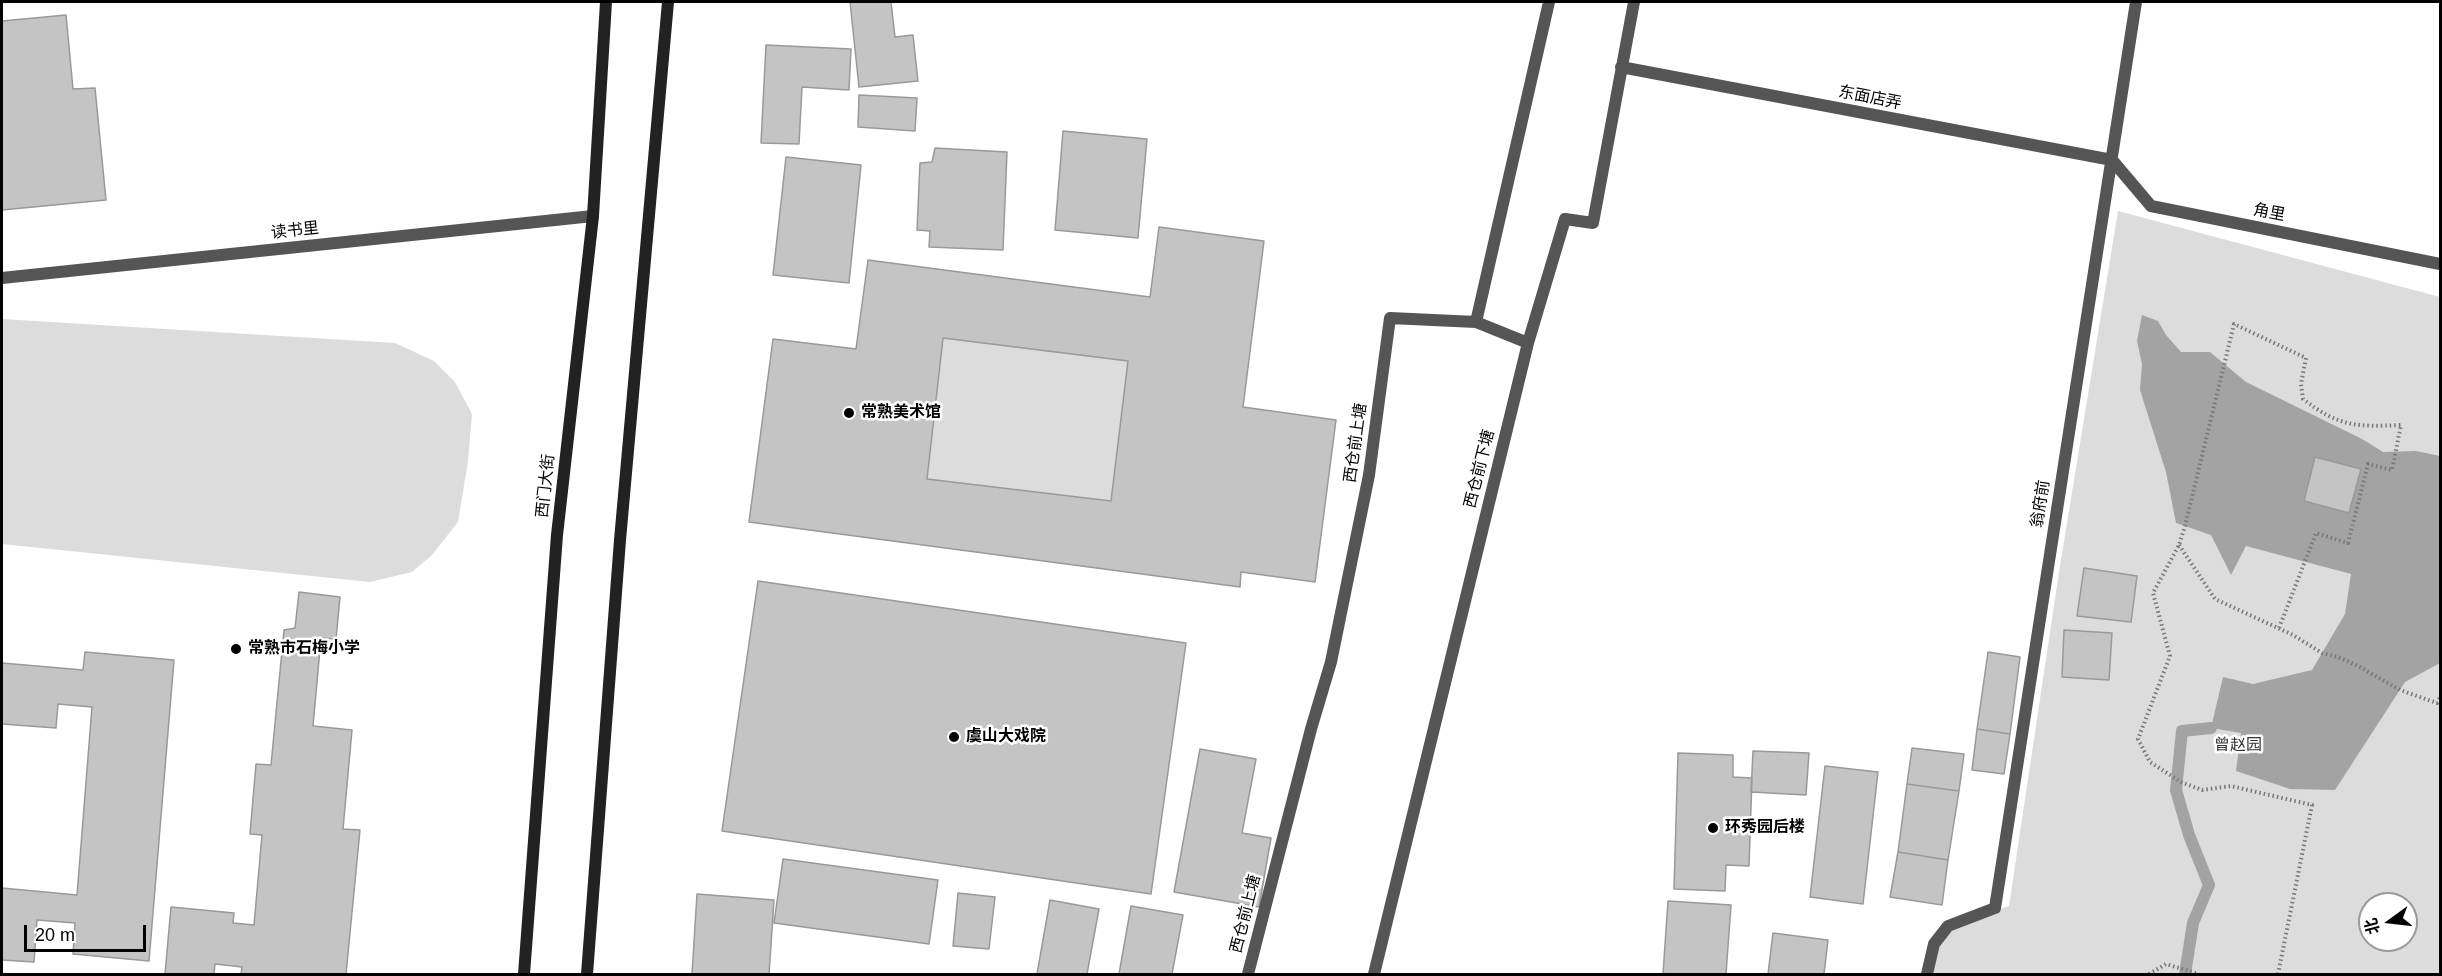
<!DOCTYPE html>
<meta charset="utf-8">
<style>
body{margin:0}
#map{position:relative;width:2442px;height:976px;overflow:hidden;background:#fff;font-family:Helvetica,"Noto Sans SC",sans-serif}
canvas{display:block}
.frame{position:absolute;inset:0;border:3px solid #000;pointer-events:none}
.north{position:absolute;left:2358px;top:892px;width:60px;height:60px;box-sizing:border-box;background:#fff;border:2px solid #999;border-radius:50%;rotate:255deg;font-size:16px;font-weight:700;line-height:24px;text-align:center;color:#000}
.north::after{content:'';display:block;margin:auto;width:21px;height:27px;background:#000;clip-path:polygon(50% 0,100% 100%,50% 72%,0 100%)}
.scale{position:absolute;left:24px;top:925px;width:122px;height:27px;box-sizing:border-box;border:3px solid #000;border-top:0;padding-left:8px;font-size:18px;line-height:21px;white-space:nowrap;color:#000;-webkit-text-stroke:4px #fff;paint-order:stroke}
</style>
<div id="map">
<canvas width="2442" height="976"></canvas>
<div class="frame"></div>
<div class="north">北</div>
<div class="scale">20 m</div>
</div>
<script>
const c = document.querySelector('canvas').getContext('2d');
c.lineJoin = 'round';
function fill(path, color) { c.fillStyle = color; c.fill(path, 'evenodd'); }
function strokePath(path, color, width, dash) { c.strokeStyle = color; c.lineWidth = width; c.lineCap = dash ? 'butt' : 'round'; c.setLineDash(dash || []); c.stroke(path); }
function drawText(font, color, halo, rows, align = 'center') {
  c.font = font + ' Helvetica,"Noto Sans SC",sans-serif'; c.lineWidth = 5; c.setLineDash([]); c.textBaseline = 'middle'; c.strokeStyle = halo; c.fillStyle = color; for (const [text, x, y, turn = 0] of rows) {
    c.save(); c.translate(x, y); c.rotate((+turn || 0) * Math.PI / 180); c.textAlign = isNaN(turn) ? turn : align; if (halo) c.strokeText(text, 0, 0); c.fillText(text, 0, 0); c.restore();
  }
}
const green = new Path2D(`
 M2118,211l322,86v677h-513l21,-48 61,-20 50,-334zM2370,904h36v36h-36z
 M2,319l393,24 39,18 21,21 17,32 -4,47 -10,61 -26,33 -20,17 -42,10 -368,-38z
 M943,338l185,23 -17,140 -184,-22z`);
const water = new Path2D(`
 M2142,315l16,6 8,14 15,17h29l36,30 116,57 21,13 33,-1 24,5v207l-35,19 -70,108 -45,-1 -54,-18 5,-38 -30,-5 12,-51 30,7 59,-14 33,-56 6,-40 -105,-28 -15,29 -20,-40 -35,-12 -10,-51 -26,-82 2,-26 -5,-23z`);
const stream = new Path2D(`
 M2185,974l8,-51 16,-38 -20,-50 -13,-45 6,-59 29,-3`);
const building = new Path2D(`
 M850,2h41l4,35 18,-2 5,46 -59,6z
 M66,15l7,74 22,-1 11,112 -104,10v-189z
 M766,45l85,4 -2,41 -47,-3 -3,57 -38,-1z
 M859,95l58,3 -2,33 -57,-4z
 M1063,131l84,8 -9,99 -83,-8z
 M935,148l72,4 -4,98 -74,-3 1,-16 -13,-1 3,-67 12,-1z
 M786,157l75,8 -12,118 -76,-8z
 M1159,227l105,14 -21,166 93,13 -21,162 -74,-10 -1,15 -491,-65 24,-183 83,10 12,-89 282,37zM943,338l185,23 -17,140 -184,-22z
 M2315,457l46,12 -12,44 -45,-12z
 M2084,568l53,8 -6,46 -54,-6z
 M758,581l428,62 -35,251 -429,-63z
 M299,592l41,5 -4,42 -15,-1 -8,88 39,4 -9,99 17,1 -14,144h-105l1,-7 -27,-3 -1,10h-49l6,-67 63,6 -1,10 21,2 8,-90 -12,-1 6,-70 15,1 13,-135 11,-2z
 M2064,630l48,3 -3,47 -47,-3z
 M85,652l89,8 -25,301 -76,-7 2,-31 -38,-3 -3,42 -32,-2v-72l75,7 15,-188 -34,-3 -2,24 -54,-4v-61l81,7z
 M1988,652l32,5 -10,77 -33,-5z
 M1977,729l33,5 -6,40 -32,-4z
 M1912,748l52,6 -5,37 -52,-7z
 M1200,749l56,10 -14,74 29,5 -12,69 -85,-15z
 M1753,751l56,2 -3,42 -55,-3z
 M1678,753l55,2v22l19,1 -3,88 -23,-1 -1,26 -51,-2z
 M1825,766l53,6 -15,132 -53,-7z
 M1907,784l52,7 -11,69 -50,-8z
 M1898,852l50,8 -6,45 -52,-8z
 M783,859l155,21 -9,64 -155,-21z
 M958,893l37,4 -6,52 -36,-3z
 M697,894l77,6 -5,74h-77z
 M1050,900l49,9 -12,65h-50z
 M1668,901l63,4 -5,69h-63z
 M1131,906l52,9 -11,59h-53z
 M1773,933l55,7 -4,34h-56z`);
const path = new Path2D(`
 M2179,545l36,54 78,36 29,18 16,4 22,10 40,23 37,13 3,-6
 M2149,974l17,-10 33,10
 M2278,974l34,-169 -81,-19 -29,4 -21,-8 -31,-20 -12,-23 32,-83 -17,-63 26,-48 6,-19 49,-202 72,34 -5,26 2,15c36,28 54,28 98,26l-9,45 -24,-6 -20,79 -32,-10 -37,95`);
const service = new Path2D(`
 M1621,67l491,93 39,46 289,58
 M2,278l591,-62
 M1476,322l52,21
 M1248,974l63,-245 20,-67 38,-187 21,-157 86,4 73,-320
 M1374,974l154,-631 37,-124 28,4 41,-221
 M1927,974l7,-30 14,-18 47,-18 141,-906`);
const secondary = new Path2D(`
 M524,974l33,-439 36,-319 13,-214
 M587,974l33,-434 48,-538`);
const markers = [
 [849,413,6,"#000"],
 [236,649,6,"#000"],
 [954,737,6,"#000"],
 [1713,828,6,"#000"]
];
const streetNames = [
 ["东面店弄",1870,98,11],
 ["角里",2269,213,11],
 ["读书里",295,231,-6],
 ["西仓前上塘",1356,443,-82],
 ["西仓前下塘",1480,469,-76],
 ["西门大街",546,486,-84],
 ["翁府前",2041,504,-81],
 ["西仓前上塘",1246,914,-76]
];
const poiNames = [
 ["常熟美术馆",861,413],
 ["常熟市石梅小学",248,649],
 ["虞山大戏院",966,737],
 ["环秀园后楼",1725,828]
];
const parkNames = [
 ["曾赵园",2238,746]
];
fill(green, '#dcdcdc');
fill(water, '#a3a3a3');
strokePath(stream, '#a3a3a3', 12);
fill(building, '#c4c4c4');
strokePath(building, '#999', 1.5);
strokePath(path, '#777', 4, [1.5, 3]);
strokePath(service, '#555', 12);
strokePath(secondary, '#222', 12);
for (const [x, y, r, color] of markers) { const dot = new Path2D(); dot.arc(x, y, r, 0, 2 * Math.PI); c.fillStyle = color; c.fill(dot); strokePath(dot, '#fff', 2); }
drawText('16px', '#000', '#fff', streetNames);
drawText('bold 16px', '#000', '#fff', poiNames, 'left');
drawText('16px', '#333', '#fff', parkNames);
</script>
